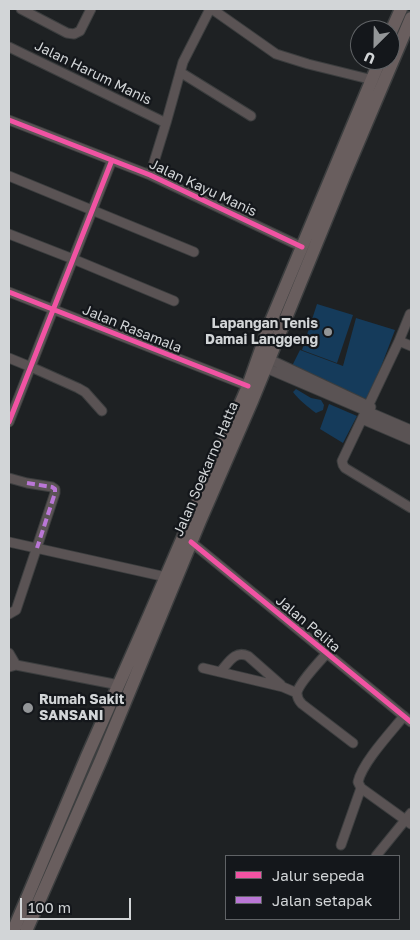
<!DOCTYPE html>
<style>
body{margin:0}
#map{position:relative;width:420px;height:940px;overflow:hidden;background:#1e2123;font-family:"Golos Text",sans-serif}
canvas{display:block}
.frame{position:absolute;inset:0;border:10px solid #d2d5d7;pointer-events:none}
.legend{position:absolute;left:225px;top:855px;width:175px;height:65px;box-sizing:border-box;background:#14171b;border:1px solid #606366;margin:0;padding:6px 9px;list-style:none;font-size:15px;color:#d2d5d7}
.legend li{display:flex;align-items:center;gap:10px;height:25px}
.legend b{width:25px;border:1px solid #606366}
.north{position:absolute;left:350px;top:20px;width:50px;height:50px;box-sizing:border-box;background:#14171b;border:1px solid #606366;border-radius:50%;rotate:203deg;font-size:14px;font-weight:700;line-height:20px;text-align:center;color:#d2d5d7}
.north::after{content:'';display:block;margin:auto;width:18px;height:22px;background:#939698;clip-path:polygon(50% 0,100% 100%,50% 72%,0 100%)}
.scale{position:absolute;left:20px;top:898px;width:111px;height:22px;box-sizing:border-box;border:2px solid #d2d5d7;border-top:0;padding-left:6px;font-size:15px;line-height:18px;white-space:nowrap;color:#d2d5d7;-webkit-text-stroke:4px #14171b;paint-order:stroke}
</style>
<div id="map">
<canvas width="420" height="940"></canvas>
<div class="frame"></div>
<ul class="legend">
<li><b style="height:6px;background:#f153a3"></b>Jalur sepeda</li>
<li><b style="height:6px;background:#ba77d6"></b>Jalan setapak</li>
</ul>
<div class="north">U</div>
<div class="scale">100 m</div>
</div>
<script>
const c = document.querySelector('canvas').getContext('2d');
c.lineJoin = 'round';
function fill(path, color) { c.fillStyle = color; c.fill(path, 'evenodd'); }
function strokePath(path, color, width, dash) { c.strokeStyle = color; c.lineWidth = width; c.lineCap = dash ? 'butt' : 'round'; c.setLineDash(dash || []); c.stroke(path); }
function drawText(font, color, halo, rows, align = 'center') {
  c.font = font + ' "Golos Text",sans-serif'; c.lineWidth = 4.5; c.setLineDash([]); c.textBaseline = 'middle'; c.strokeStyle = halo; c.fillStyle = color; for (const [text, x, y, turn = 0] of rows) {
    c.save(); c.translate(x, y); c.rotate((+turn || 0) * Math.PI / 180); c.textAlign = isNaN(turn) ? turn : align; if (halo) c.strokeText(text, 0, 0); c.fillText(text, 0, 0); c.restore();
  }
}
const green = new Path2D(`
 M317,304l36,11 -16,48 -35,-13z
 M356,318l39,12 -27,71 -77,-33 9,-18 43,16z
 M296,389l15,9 10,2 3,5 -1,5 -7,3c-7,-5 -18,-14 -23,-21z
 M329,404l28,12 -14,27 -23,-14z`);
const minor = new Path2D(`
 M21,9l46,24 7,1 6,-3 11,-22
 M212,9l64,45 32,10 65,16
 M9,47l157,76
 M180,72l71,44
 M9,120l141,55 152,72
 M150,175l16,-52 17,-61 27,-53
 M9,176l185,76
 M9,234l64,25 101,42
 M9,292l239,94
 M410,314l-11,27 -57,120 1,4 2,3 66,40
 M399,341l12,5
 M9,358l22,9 47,21 7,4 17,19
 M269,359l102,48
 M266,368l145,62
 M362,419l49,21
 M9,422l103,-262
 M9,478l18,5 25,4 3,2v4l-39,117 -7,4
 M9,542l157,35
 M191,542l220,180
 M9,653l7,12
 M327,653c-7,8 -29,31 -30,40 0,5 2,8 5,11l51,39
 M9,667l7,-2 103,20
 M203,668l80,19 14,6
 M221,671c8,-9 14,-21 27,-15l33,29
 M361,788l50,36
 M341,845l20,-57 -3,-6c4,-19 33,-50 46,-66
 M376,856l35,-43`);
const primary = new Path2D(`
 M390,34l11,-25
 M13,931l74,-175 62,-140 99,-230 23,-65 109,-261
 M26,931l75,-171 99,-239 52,-120 92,-225 67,-158`);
const quiet = new Path2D(`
 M27,483l25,4 3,2v4l-18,55`);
const cycleway = new Path2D(`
 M9,120l141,55 152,72
 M9,292l239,94
 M9,422l103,-262
 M191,542l220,180`);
const markers = [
 [328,332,5,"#939698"],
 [28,708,6,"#939698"]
];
const streetNames = [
 ["Jalan Harum Manis",93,73,26],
 ["Jalan Kayu Manis",203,188,25],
 ["Jalan Rasamala",132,329,22],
 ["Jalan Soekarno Hatta",206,469,-67],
 ["Jalan Pelita",308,624,40]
];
const poiNames = [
 ["Lapangan Tenis",318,324],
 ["Damai Langgeng",318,340],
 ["Rumah Sakit",39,700,"left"],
 ["SANSANI",39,716,"left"]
];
fill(green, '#153b5b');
strokePath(minor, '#3c3e3f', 11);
strokePath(primary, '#3c3e3f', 15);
strokePath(minor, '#5a5354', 9);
strokePath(primary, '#695e5e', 12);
strokePath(quiet, '#ba77d6', 4, [8, 4]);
strokePath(cycleway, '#f153a3', 5);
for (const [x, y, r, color] of markers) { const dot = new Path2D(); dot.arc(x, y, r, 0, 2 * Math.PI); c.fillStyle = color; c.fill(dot); strokePath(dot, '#14171b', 2); }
drawText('14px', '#d2d5d7', '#14171b', streetNames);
drawText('bold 14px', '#d2d5d7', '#14171b', poiNames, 'right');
</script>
